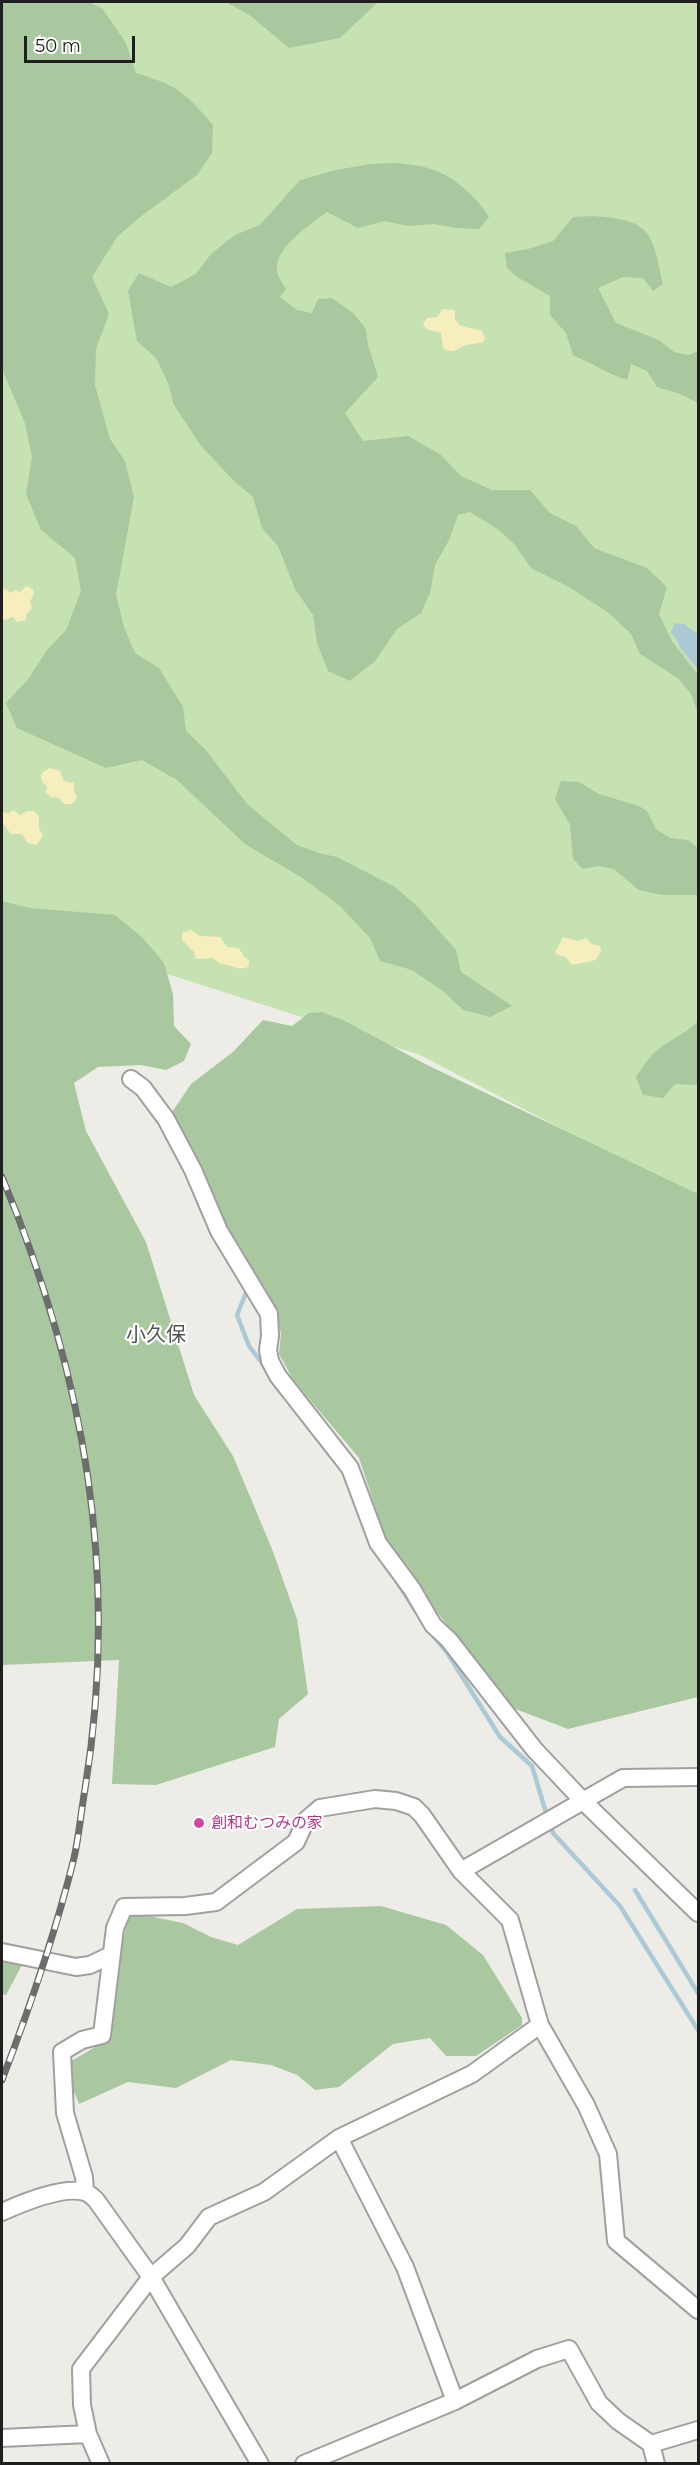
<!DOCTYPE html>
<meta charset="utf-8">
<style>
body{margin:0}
#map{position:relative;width:700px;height:2465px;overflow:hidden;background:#eeece6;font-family:Montserrat,sans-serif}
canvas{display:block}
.frame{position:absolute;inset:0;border:3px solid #1f1f1f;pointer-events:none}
.scale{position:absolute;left:24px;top:36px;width:111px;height:27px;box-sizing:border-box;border:3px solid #1f1f1f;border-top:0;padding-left:8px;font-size:18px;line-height:21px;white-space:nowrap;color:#1f1f1f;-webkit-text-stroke:4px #fff;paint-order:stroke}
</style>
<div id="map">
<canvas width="700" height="2465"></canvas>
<div class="frame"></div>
<div class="scale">50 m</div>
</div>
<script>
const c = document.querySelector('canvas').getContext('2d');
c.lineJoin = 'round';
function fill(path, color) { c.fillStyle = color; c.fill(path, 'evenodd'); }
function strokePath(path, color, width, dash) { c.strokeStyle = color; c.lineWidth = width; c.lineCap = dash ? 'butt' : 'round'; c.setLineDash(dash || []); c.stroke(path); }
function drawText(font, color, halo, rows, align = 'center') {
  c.font = font + ' Montserrat,"Noto Sans JP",sans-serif'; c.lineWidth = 4.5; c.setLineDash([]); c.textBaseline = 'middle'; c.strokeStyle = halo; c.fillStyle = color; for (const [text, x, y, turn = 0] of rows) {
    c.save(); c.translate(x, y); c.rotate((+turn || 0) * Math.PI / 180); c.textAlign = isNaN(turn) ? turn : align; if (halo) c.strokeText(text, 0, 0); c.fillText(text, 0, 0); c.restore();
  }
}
const grass = new Path2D(`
 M2,2h696v1198l-278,-145 -418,-134z`);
const forest = new Path2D(`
 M2,2h87l13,6 24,35 10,30c42,13 48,18 77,52l-1,28 -15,22 -57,42 -23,20 -25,40 17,37 -13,35 -1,36 15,54 15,22 9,36 -18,98 8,32 11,26 24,15 24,39 3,24 19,18 43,56 49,40 25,9 15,3 58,30 22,19 39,44 5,22 51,34 -22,11 -27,-7 -20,-19 -31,-21 -32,-9 -10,-23 -30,-32 -36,-27 -59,-35 -68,-64 -35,-20 -36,8 -89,-40 -11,-25 23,-25 18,-28 19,-20 15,-39 -6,-33 -34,-28 -15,-36 6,-37 -7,-34 -23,-54z
 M226,2h152l-38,36 -51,10 -38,-32z
 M395,163c11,1 23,2 33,5 25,7 47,27 61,49l-10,12 -23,-1 -22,-4 -27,2 -22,-5 -27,7 -31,-16c-16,12 -54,36 -50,60 1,5 6,12 9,17l-6,8 17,13 15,3 6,-14 14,-1 21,15 13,16 2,16 10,32 -33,36 18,28 45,-5 32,18 21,22 31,14h38l20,23 26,13 18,22 53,20 20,19 -8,27 13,27 26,34v39l-7,-20 -12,-15 -39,-25 -9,-20 -22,-21 -40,-26 -38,-19 -16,-23 -16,-15 -29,-18 -12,3 -9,25 -14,25 -5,28 -9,20 -24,16 -22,32 -25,20 -22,-10 -11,-28 -4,-28 -18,-26 -17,-43 -16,-18 -9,-31 -17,-14 -35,-37 -27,-41 -6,-22 -12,-25 -19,-17 -9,-50 11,-18 32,14 25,-13 15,-20 24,-19 25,-10 40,-45 36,-10 35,-6z
 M593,216c57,4 59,14 70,68l-10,7 -10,-13 -20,-1 -25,11 18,35 43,17 15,12 15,3 9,-4v52l-18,-9 -23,-7 -10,-16 -16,-7 -4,16c-20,-6 -35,-17 -54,-25l-7,-22 -16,-18v-19l-33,-19 -10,-9 -2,-15 23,-4 25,-8 20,-24z
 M561,781l18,1 20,12 40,12 8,5 9,18 14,9 18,2 10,8v47h-36l-23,-5 -25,-21 -16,-3 -15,3 -10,-10 -3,-34 -15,-26z
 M2,901l28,7 85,7 27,22 22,26 9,31 1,32 17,18 -7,17 -18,9 -25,-5 -43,2 -24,16 12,48 60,111 48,153 39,61 39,93 25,70 11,75 -29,25 -4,28 -119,38 -44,-1 7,-124 -117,5z
 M322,1012l21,8 84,45 271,129v503l-130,32 -58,-22 -32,-44 -46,-57 -45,-63 -28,-85 -65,-77 -15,-27 2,-21 -9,-29 -110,-177 29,-43 42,-32 30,-32 29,6 17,-13z
 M698,1021v64l-23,-1 -12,14 -20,-3 -7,-18c7,-11 15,-23 26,-31 13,-8 25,-14 36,-25z
 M381,1906l65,19 37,30 39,63v7l-46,31h-30l-16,-18 -37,6 -54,43 -24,3 -18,-15 -26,-10 -40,-5 -55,28 -48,-6 -49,22 -8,-19 -3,-22 34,-20 27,-131 54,11 28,14 27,8 59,-36z
 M2,1957l16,2 4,6 -16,30 -4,-1z`);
const sand = new Path2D(`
 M443,309l12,1v10l6,6 21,5 3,8 -2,3c-5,2 -10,1 -16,3 -10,2 -13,11 -24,3l-2,-15 -15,-4 -3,-6 4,-5 10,-1z
 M26,586l7,3 1,4 -4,9 2,6 -6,7v5l-9,2 -4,-5 -8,3 -3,-2v-29h4l4,4 7,-3 2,3z
 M50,768l10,3 4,10 10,2v7l3,8 -5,6h-8l-5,-6 -8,-1 -5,-4 1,-7c-9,-6 -8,-14 3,-18z
 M14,810l6,5 7,-4h7l5,5v13l4,6 -6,10 -9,-2 -6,-9h-11l-9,-12v-10l7,1z
 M191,930l9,6 20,1 7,10 12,1 5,9 5,3v6c-10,7 -18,-3 -28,-2l-8,-6 -17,1 -2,-7 -12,-12v-7z
 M563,937l15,4 8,-3 6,6 8,2 1,5 -5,9 -24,5 -6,-8 -9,-2 -2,-3z`);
const water = new Path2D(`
 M675,623l9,1 14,10v35l-17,-20 -5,-11 -3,-2 -2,-4z`);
const stream = new Path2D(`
 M247,1290l-10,25 12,31 16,21
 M397,1582l18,28
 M428,1629l20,25 52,83 32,29 15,50
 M550,1824l3,9 67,73 78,124
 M635,1890l63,103`);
const minor = new Path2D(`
 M131,1079l12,9 23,31 27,51 26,61 50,83 1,22 -2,14 2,11 8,15 72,92 28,75 34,46 21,36 16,15 85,109 49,52 115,112
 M461,1871l162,-93 75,-1
 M2,1952l74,15 14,-2 21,-10
 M339,2138l66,129 50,134
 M85,2192l-1,-15 -19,-64 -3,-61 20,-12 20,-5 13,-107 9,-21 61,-1 31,-4 80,-60 10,-22 14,-12 55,-9 21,2 18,6 8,8 39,56 49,49 30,105 46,80 22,49 8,87 82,69
 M2,2212c20,-9 61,-26 83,-20 3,1 8,5 11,8l55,77 109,187
 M2,2438l86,-4
 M651,2444l47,-14
 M101,2464l-13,-30 -6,-29 -1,-36 70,-92 36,-31 22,-29 55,-25 75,-54 133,-64 68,-49
 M304,2464l151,-63 82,-42 32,-10 30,54 19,18 33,23 5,20`);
const rail = new Path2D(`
 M2,1177c83,199 118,397 83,612 -4,23 -6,47 -11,69 -19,77 -44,149 -72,222`);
const markers = [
 [199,1823,6,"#d1479c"]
];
const hotelNames = [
 ["創和むつみの家",211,1823]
];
const quarterNames = [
 ["小久保",156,1335]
];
fill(grass, '#c6e2b2');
fill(forest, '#a9c8a0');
fill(sand, '#f6efbd');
fill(water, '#acc9d6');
strokePath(stream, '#acc9d6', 4.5);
strokePath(minor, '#a0a0a0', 20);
strokePath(minor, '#fff', 16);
strokePath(rail, '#6d6d6d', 7);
strokePath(rail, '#fff', 4.5, [14]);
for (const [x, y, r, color] of markers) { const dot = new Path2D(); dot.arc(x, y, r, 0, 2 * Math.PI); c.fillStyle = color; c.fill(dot); strokePath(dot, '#fff', 2); }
drawText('16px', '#b23c85', '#fff', hotelNames, 'left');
drawText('20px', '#525252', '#fff', quarterNames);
</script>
